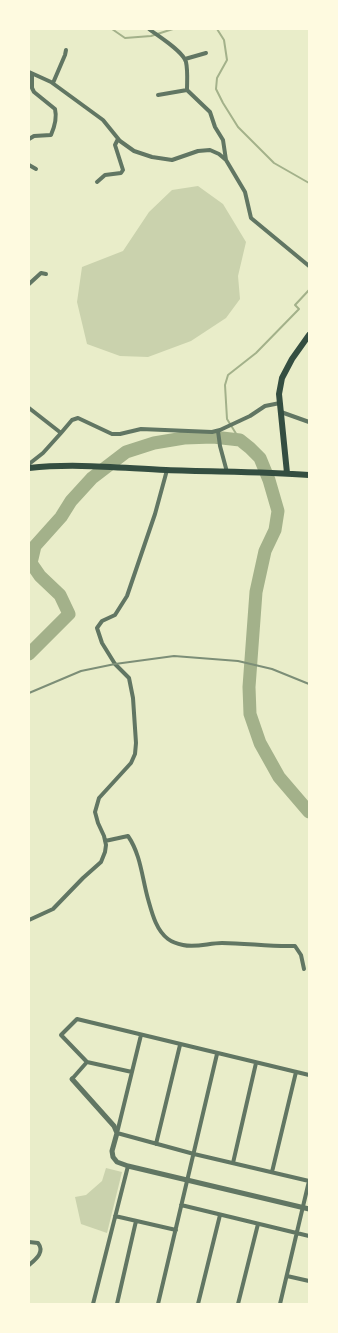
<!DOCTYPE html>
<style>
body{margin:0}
#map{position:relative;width:338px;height:1333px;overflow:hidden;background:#e9edc9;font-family:"Asap Condensed",sans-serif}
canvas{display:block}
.frame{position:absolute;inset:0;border:30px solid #fefae0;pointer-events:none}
</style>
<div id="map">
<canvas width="338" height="1333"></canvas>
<div class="frame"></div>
</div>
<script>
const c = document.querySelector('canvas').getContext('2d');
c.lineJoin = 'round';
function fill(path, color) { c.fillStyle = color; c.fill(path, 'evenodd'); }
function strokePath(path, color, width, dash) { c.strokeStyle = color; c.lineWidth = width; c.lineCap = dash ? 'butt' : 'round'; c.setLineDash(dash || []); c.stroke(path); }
const green = new Path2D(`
 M198,186l25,18 23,38 -8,34 2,23 -14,19 -35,23 -43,16 -28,-1 -33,-12 -10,-42 5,-35 41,-16 26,-39 23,-22z
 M106,1168l16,4 -15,61 -26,-9 -6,-27 11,-2 16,-14z`);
const stream = new Path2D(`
 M112,29l13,9 26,-2 22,-7
 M217,29l7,11 3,20 -10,18 -1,11 7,14 15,24 36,36 35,20
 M240,440l-13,-21 -2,-34 3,-10 28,-22 43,-44 -4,-4 14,-15`);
const river = new Path2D(`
 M29,654l40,-40 -9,-19 -20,-19 -9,-13 4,-17 26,-29 10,-16 21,-23 34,-26 28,-9 30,-5 29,-1 27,3 10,8 10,10 9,22 9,31 -3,19 -10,21 -9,41 -7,95 1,27 10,29 19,34 30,35`);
const minor = new Path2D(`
 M149,29c9,7 34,22 37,33 2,9 1,19 1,28l23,22 5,15 8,13 3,20
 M185,59l21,-6
 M29,72l22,10 52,38 17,21 14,10 18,6 20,3 26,-9 12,-1 9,4 7,6 19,32 6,26 58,48
 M53,83l12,-28 1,-5
 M158,95l29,-5
 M29,139l5,-3 17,-1c3,-7 6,-18 4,-26l-21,-17 -2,-4v-14
 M29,165l7,4
 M97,182l8,-7 16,-2 2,-3 -8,-25 3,-6
 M29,284l12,-11 5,1
 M29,408l32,25 -18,20 -14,11
 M281,412l28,10
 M218,431l2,15 7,26
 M61,433l11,-13 6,-2 34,16h8l21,-5 71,3 8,-2 30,-14 15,-10 15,-3
 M105,841l23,-5c13,19 14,42 20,63 4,14 8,31 20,40 4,3 10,5 15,6 13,3 26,-2 39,-2 24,0 49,4 73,3l6,9 3,14
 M29,920l24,-11 30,-31 18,-16 4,-10 1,-7 -2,-9 -6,-13 -3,-11 4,-14 32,-35 4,-9 1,-11 -3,-45 -4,-20 -14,-14 -13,-21 -5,-15 5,-7 13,-6 12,-19 28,-82 12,-44
 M141,1035l-24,98 77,21 115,27 -29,123
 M132,1072l-45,-10 -26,-27 16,-16 232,56
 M72,1079l15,-17
 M156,1144l24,-99
 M233,1163l23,-100
 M272,1172l24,-100
 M181,1205l128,31
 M115,1216l61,14
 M29,1242l9,1c7,9 -2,16 -9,22
 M287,1276l22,5
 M93,1304l35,-138
 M117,1304l19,-83
 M158,1304l59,-250
 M198,1304l22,-89
 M238,1304l20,-80`);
const tertiary = new Path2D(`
 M72,1079l42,47 3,7 -5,18 1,6 4,5 11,4 181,43`);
const primary = new Path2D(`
 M29,468c46,-5 91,0 137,2 48,2 96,1 143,5
 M287,473l-8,-79 3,-16 10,-19 17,-24`);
const rail = new Path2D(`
 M29,693l52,-22 34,-7 59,-8 64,5 34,8 37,15`);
fill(green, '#cad2ad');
strokePath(stream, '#a3b18a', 2);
strokePath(river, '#a3b18a', 13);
strokePath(minor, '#617663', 4);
strokePath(tertiary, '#617663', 5);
strokePath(primary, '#344e41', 6);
strokePath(rail, '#7c8e77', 2);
</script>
